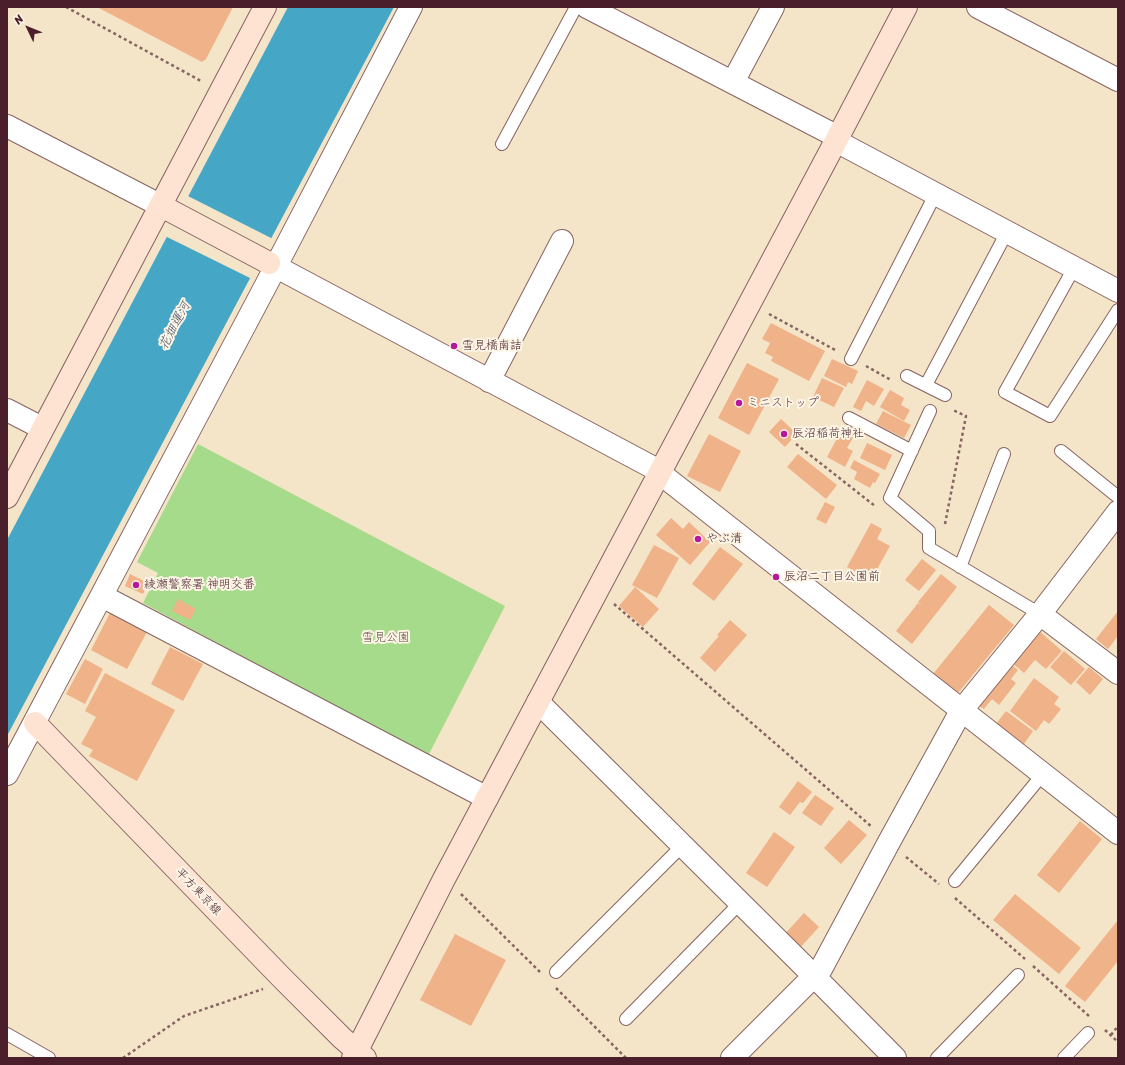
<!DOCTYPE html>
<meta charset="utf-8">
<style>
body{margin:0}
#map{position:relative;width:1125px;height:1065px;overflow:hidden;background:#f4e4c8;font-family:Sriracha,sans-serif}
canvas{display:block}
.frame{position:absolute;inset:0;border:8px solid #4a1f2b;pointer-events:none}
.north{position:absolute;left:8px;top:8px;width:40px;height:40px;-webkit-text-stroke:3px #fcf5e5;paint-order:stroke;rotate:313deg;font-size:11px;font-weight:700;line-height:16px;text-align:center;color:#4a1f2b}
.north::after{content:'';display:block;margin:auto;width:14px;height:18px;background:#4a1f2b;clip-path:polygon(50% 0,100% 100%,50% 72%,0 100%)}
</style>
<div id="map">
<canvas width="1125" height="1065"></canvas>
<div class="frame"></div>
<div class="north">N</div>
</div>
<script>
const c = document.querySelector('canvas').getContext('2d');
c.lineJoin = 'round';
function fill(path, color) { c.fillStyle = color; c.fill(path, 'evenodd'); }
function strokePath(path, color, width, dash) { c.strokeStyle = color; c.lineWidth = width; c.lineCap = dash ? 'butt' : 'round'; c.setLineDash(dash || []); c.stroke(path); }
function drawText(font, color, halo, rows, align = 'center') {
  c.font = font + ' Sriracha,"Klee One",sans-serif'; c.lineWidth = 4; c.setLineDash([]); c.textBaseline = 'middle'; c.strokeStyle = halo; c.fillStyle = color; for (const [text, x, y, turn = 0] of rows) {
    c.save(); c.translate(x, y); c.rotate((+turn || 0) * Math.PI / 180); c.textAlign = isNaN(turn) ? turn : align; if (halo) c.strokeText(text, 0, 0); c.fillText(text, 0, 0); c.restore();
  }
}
const green = new Path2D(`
 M198,444l307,162 -77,150 -285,-153 15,-30 -21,-11z`);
const water = new Path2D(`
 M288,7h106l-387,729v-196z`);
const pier = new Path2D(`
 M186,195l87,44 -21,40 -87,-43z`);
const building = new Path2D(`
 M97,7h136l-27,52 -4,3z
 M771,323l54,28 -16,30 -38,-20 2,-4 -8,-4 5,-10 -8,-4z
 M832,359l26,12 -6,13 -4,-2 -2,5 -22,-11z
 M747,363l32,16 -30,56 -31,-17z
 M822,378l22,10 -10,19 -21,-10z
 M867,380l17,9 -10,17 -8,-5 -5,10 -8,-4z
 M890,390l14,8 -3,7 9,5 -6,11 -24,-14z
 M883,411l28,14 -7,13 -28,-14z
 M781,419l16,15 -12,13 -16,-15z
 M842,429l12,7 -7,12 6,3 -8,16 -18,-10z
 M709,434l32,17 -21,41 -33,-16z
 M867,443l25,12 -7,15 -25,-12z
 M798,454l39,31 -11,14 -39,-32z
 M854,460l26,14 -5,9 -2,-1 -3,6 -16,-9 3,-7 -7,-4z
 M825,502l10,5 -9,17 -10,-5z
 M671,518l12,11 6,-7 21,20 -20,23 -34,-30z
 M871,523l11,6 -5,10 13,7 -19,34 -24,-13z
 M654,545l25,13 -22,40 -25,-13z
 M720,547l23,17 -29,37 -22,-17z
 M922,559l14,11 -17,21 -14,-11z
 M130,574l18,9 -5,11 -18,-8z
 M941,574l16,13 -45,57 -16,-13 22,-28 4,3 -4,-4z
 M635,587l24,22 -16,18 -24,-21z
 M178,599l18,10 -6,11 -18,-9z
 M989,605l25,20 -56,68 -25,-19z
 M111,611l37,19 -21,39 -36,-19z
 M1118,611v25l-10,13 -12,-10z
 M730,620l17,15 -32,37 -15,-14 19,-22 -2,-1z
 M1037,629l25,22 -16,18 -11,-9 -11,13 -14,-12z
 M170,647l33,17 -20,37 -32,-17z
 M1064,651l21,18 -14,16 -21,-18z
 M85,659l18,10 -18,35 -19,-10z
 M1009,663l9,7 -7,9 5,4 -17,22 -7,-6 -8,10 -8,-5z
 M1089,667l14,12 -13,16 -14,-13z
 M105,673l70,37 -38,71 -48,-25 4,-6 -12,-6 15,-27 -11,-6z
 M1034,678l25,19 -5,7 7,5 -12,15 -5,-4 -8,11 -26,-20z
 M1006,711l27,20 -9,13 -28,-20z
 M798,781l14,11 -9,11 -3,-1 -10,13 -11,-8z
 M815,795l19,13 -13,18 -19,-13z
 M849,820l18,15 -26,29 -17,-16z
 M1080,821l22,18 -43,54 -22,-18z
 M774,832l21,15 -28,40 -21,-14z
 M1015,894l66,54 -22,26 -66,-54z
 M804,913l15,14 -22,24 -15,-14z
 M1118,920v41l-33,41 -20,-16z
 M455,934l51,26 -35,66 -51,-26z`);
const path = new Path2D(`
 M66,7l135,74
 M769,314l68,37
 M866,366l25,14
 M796,444l79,62
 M945,524l21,-108 -13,-6
 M614,604l258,223
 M906,857l33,27
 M461,894l79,78
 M955,898l70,61
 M1033,966l56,50
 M556,988l70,70
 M1105,1030l13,12
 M1111,1035l7,-9
 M123,1058l61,-42 79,-27`);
const lane = new Path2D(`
 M502,144l74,-137
 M1074,268l-69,124 45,24 68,-106
 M851,359l84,-164
 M907,376l38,19
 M926,385l81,-153
 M930,411l-40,87 39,33v17l111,66
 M849,418l63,33
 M1061,451l57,46
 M960,567l44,-113
 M955,881l88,-107
 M556,972l126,-126
 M626,1019l114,-116
 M7,1034l42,24
 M937,1058l81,-83
 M1064,1058l24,-25`);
const street = new Path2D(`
 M587,7l251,130
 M978,7l140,73
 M733,82l40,-75
 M7,126l162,84
 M836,141l282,150
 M269,263l383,204 466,366
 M489,381l73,-140
 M7,410l35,18
 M102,596l385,202
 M1040,614l78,59
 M538,702l276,274 81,82
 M7,774l258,-487 146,-280
 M732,1058l89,-89 68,-127 72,-131 79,-97 78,-102`);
const secondary = new Path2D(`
 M169,210l100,53
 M7,497l258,-490
 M35,723l247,255 60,60 23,20
 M353,1058l91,-179 394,-742 68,-130`);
const markers = [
 [454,346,4,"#b5179e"],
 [739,403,4,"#b5179e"],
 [784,434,4,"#b5179e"],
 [698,539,4,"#b5179e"],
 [776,577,4,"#b5179e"],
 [136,585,4,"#b5179e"]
];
const poiNames = [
 ["雪見橋南詰",462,346],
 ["ミニストップ",747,403],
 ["辰沼稲荷神社",792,434],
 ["やぶ清",706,539],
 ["辰沼二丁目公園前",784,577],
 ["綾瀬警察署 神明交番",144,585]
];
const parkNames = [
 ["雪見公園",386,638]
];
const streetNames = [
 ["平方東京線",198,892,46]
];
const waterNames = [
 ["花畑運河",175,326,-62]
];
fill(green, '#a6db8b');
fill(water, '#46a6c6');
fill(pier, '#f4e4c8');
fill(building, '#f0b288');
strokePath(lane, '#866462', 14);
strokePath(street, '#866462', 24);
strokePath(secondary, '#866462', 24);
strokePath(path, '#866462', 2.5, [3, 3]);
strokePath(lane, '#fff', 12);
strokePath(street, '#fff', 22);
strokePath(secondary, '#fee3d2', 22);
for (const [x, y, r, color] of markers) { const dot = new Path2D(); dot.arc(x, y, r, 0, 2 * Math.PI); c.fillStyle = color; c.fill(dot); strokePath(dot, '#fcf5e5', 1.5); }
drawText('12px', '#4a1f2b', '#fcf5e5', poiNames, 'left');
drawText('12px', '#614e43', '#fcf5e5', parkNames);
drawText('12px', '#4a1f2b', '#fcf5e5', streetNames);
drawText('italic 13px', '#485569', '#fcf5e5', waterNames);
</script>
